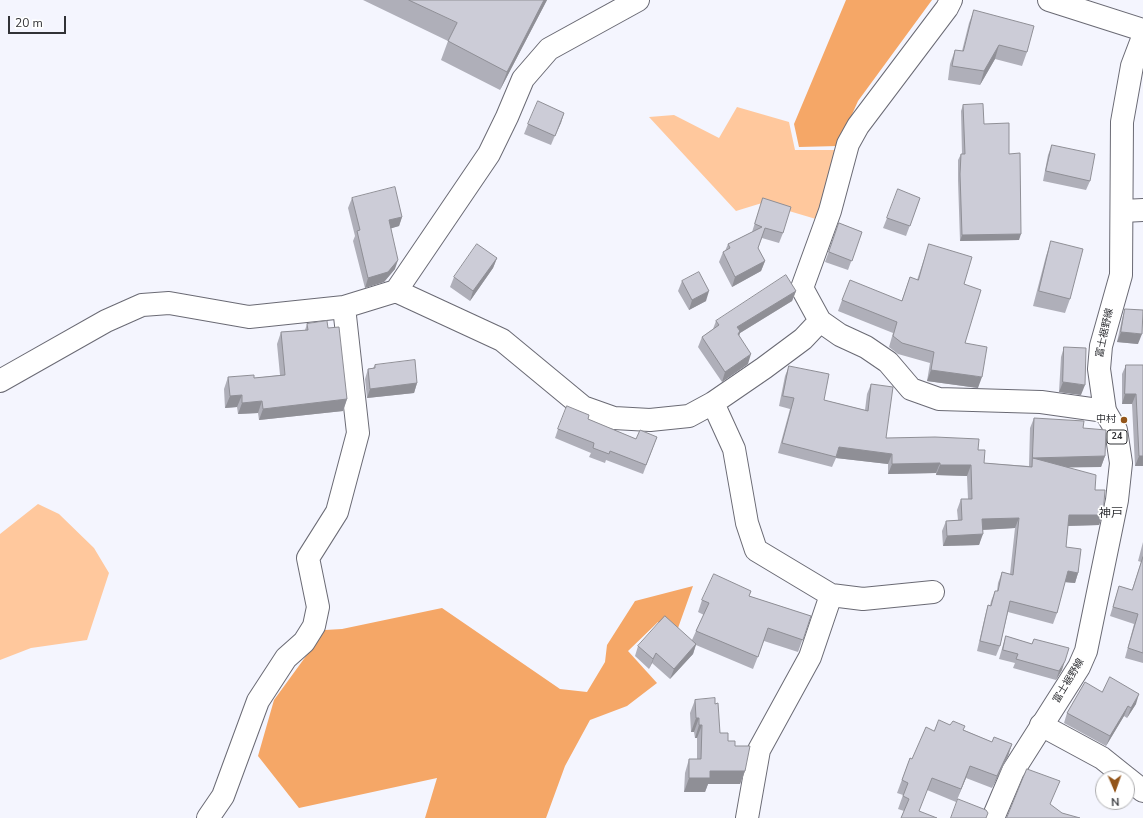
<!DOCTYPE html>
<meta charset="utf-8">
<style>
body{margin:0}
#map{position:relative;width:1143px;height:818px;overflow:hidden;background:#f4f5fe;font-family:"Nunito Sans",sans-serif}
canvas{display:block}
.north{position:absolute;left:1095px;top:770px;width:40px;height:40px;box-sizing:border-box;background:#fff;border:1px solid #adadaf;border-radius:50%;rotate:178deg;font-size:11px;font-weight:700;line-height:16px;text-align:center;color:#313236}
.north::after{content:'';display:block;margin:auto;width:14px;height:18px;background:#93551a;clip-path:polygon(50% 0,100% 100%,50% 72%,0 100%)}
.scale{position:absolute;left:8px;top:16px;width:58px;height:18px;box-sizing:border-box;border:2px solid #313236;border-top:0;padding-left:5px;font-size:12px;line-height:14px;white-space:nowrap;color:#313236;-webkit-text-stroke:3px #fff;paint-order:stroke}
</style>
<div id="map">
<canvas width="1143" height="818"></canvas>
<div class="north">N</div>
<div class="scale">20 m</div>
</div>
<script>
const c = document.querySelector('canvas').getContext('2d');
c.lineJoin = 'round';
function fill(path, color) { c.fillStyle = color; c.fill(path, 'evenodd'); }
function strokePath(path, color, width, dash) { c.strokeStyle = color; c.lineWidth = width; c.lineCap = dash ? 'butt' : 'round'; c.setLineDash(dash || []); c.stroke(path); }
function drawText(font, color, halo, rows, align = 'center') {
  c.font = font + ' "Nunito Sans","Noto Sans JP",sans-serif'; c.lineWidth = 3.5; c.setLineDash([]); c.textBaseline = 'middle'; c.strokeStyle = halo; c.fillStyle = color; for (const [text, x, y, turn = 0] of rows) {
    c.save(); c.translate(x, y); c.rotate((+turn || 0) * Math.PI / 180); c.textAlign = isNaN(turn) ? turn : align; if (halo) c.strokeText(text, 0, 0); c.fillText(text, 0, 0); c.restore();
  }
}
const green = new Path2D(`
 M737,107l52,15 6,28h46l-15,72 -64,-19 -26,8 -87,-94 25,-2 45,23z
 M38,504l21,10 35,34 15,25 -22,67 -56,8 -31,12v-126z`);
const forest = new Path2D(`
 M846,0h86l-74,101 -20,45 -39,1 -5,-23z
 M693,586l-15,42 -20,-6 -30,29 29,32 -30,23 -37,14 -25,46 -19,52h-121l12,-40 -138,30 -41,-52 16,-56 51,-70 17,-1 100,-21 118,81 27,3 18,-30 2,-17 28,-44z`);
const minor = new Path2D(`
 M1049,0l94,30
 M1123,211l20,-1
 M396,291l106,49 81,67 31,11 36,2 39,-4 24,-13 51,-35 39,-29 17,-18 20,14 26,12 22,15 23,27 28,10 102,3 64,9
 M820,321l-18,-33 28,-77 18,-67 10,-18 89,-118 4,-8
 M0,381l106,-60 36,-16 27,-2 80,14 95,-10 52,-16 93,-137 18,-37 16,-38 26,-30 89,-49
 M713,403l21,46 13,74 9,27 75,45 32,4 70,-7
 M1041,725l61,33 25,20
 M1127,778l16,13
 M208,818l15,-22 35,-95 28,-43 18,-16 10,-16 4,-19 -10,-49 29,-46 21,-79 -14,-126
 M747,818l12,-68 51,-93 21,-62`);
const major = new Path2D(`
 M993,818l20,-47 66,-104 7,-16 31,-151 4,-37 -5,-33 -11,-19 -6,-42 2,-23 20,-71 1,-153 10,-56 11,-29`);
const wall = new Path2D(`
 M363,0h184l-47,90 -59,-30 7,-19z
 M974,10l53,42 -5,14 -27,-7 -15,26 -32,-5 2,-16 5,-14 7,1 7,-28z
 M963,105l21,19 25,30 10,86 -59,1 -2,-61v-20l3,-6h1l-1,-43z
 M564,113l-13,32 -27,-11 4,-10z
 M1052,145l38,36 -4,9 -43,-9 5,-26z
 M352,198l50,19 -3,9 -8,2 4,41 -11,13 -19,6 -12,-47 2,-5 -7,-28z
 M763,198l20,35 -4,10 -17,-5 -4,10 7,13 -4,10 -29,16 -13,-25 4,-10 2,-1 3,-7 24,-12z
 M920,198l-14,38 -23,-8 4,-10z
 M839,223l23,9 -14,38 -23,-8z
 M1051,241l19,58 -5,14 -32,-7 13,-50z
 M929,244l35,40 1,59 13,45 -51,-7 3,-18 -32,-9 -9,-7 4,-14 -55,-22 4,-11h60l8,-23 7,3z
 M497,258l-4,10 -23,33 -20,-14 4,-10z
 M682,281l24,20 -17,9 -11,-19z
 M796,291l-4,10 -52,32 -1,3 9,28 -26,18 -24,-35 4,-10 11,-8 3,-8z
 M1125,309l13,35 -21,-2 5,-23z
 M307,324l21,4 19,71 -4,12 -84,9 -1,-7 -20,1 -1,-7 -12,1 -1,-19 4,-12 26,1 26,-3 -3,-31 4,-12 24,-2z
 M1064,347l17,48 -22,-3 2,-35z
 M375,365l42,18 -3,10 -47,5 -2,-19 3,-10 5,-1z
 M1126,365h17v101h-8l-3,-62h-10v-30z
 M789,366l35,34 41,10 2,-16 4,-10 15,54 92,12 6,13 45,3 1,-38 4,-10 49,10 22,28 -4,11h-32l26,23 8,25 -4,10 -31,1 -2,21 12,26 -3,10 -10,-1 -8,31 -4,11 -45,-12 -8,34 -4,10 -19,-5 8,-35 3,-11 2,1 1,-5 4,-10h2l1,-8 4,-11 8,2 5,-46 -32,2 -4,15 -36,1 -1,-15 4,-10 12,-1 -1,-10 4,-11h7l-1,-23 -31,-1v-2l-48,1v-10l-52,-6 -4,9 -54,-14 12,-44 -11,-3 6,-30z
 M588,419l48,20 21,-2 -14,37 -37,-14 -1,3 -16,-6 2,-4 -36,-15 3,-9z
 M1143,542v121l-18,-5 9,-34 -24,-8 9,-30 13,4 9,-28 -3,-1z
 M751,591l-2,5 62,20 -13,36 -34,-11 -11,28 -57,-24 -3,9 -23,25 -18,-16 -3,6 -14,-13 3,-10 54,-6 4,-9 8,-16 -6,-3 4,-12z
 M1006,636l26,8 2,-5 28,31 -6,10 -43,-12 2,-5 -16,-4 4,-14z
 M1102,692l34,12 -9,14 -3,-2 -18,30 -42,-23 3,-10z
 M695,700l20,4 5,29 8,8 7,5 10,25 -5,13h-32l-3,8h-21l1,-19 4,-14h8v-21h-2l-1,-6h-3l-1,-19z
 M964,730l28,12 20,2 -4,12 -16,32 -26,-10 -10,24 -29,-12 -23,21 -6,-2 5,-14 -6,-2 13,-35 2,1 22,-28z`);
const shadedWall = new Path2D(`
 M544,0h3l-47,90 7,-18z
 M999,45l-4,14 -15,26 4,-14z
 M564,113l-3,10 -10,22 4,-9z
 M402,217l-3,9 -13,4 3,-10z
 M1021,234l-2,6 -59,1 2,-6z
 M497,258l-4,10 -23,33 3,-10z
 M398,260l-3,9 -11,13 -19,6 3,-10z
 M765,261l-4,10 -29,16 3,-10z
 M709,291l-3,10 -17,9 3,-10z
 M796,291l-4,10 -52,32 -3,8v-14z
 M1121,332l21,2 -4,10 -21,-2z
 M751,354l-3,10 -26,18 3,-10z
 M931,370l51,7 -4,11 -51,-7z
 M1063,382l22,3 -4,10 -22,-3z
 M417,383l-3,10 -47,5 3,-9z
 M1125,394h11l-4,10h-10z
 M242,395l-5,12 -12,1 5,-12z
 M347,399l-4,12 -84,9 4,-11z
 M262,401l-4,12 -20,1 4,-11z
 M839,447l53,7 -4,10 -52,-6z
 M1105,456l-4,11 -69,1 1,-10z
 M1139,456h4v10h-8z
 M940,463l-4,10 -48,1 4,-10z
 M940,465h31l-4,11 -31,-1z
 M1069,515h34l-4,10 -34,1z
 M1019,518l-4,10 -36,2 3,-11z
 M983,534l-4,11 -36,1 4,-10z
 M1068,571l10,2 -3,10 -11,-1z
 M696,644l-3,10 -23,25 4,-10z
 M656,653l-4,10 -3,6 4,-10z
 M1065,661l-3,9 -6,10 3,-9z
 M1139,694l-3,10 -9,14 4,-10z
 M1128,706l-4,10 -18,30 4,-10z
 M696,718h3l-5,14h-3z
 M699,725h3l-5,13h-2z
 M1012,744l-4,12 -16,32 5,-12z
 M970,766l-4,12 -10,24 5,-13z
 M710,771h35l-5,13h-32l-3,8h-21l5,-14z`);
const building = new Path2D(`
 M409,0h135l-37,72 -59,-31 9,-18z
 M974,10l60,16 -7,26 -28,-7 -15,26 -32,-5 3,-16 8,1z
 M538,101l26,12 -9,23 -27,-12z
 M983,104l1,20 25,-1v31l11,-1 1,81 -59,1 -2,-61 1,-20h4l-2,-49z
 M1052,145l43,9 -5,27 -44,-10z
 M395,187l7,30 -13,3 9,40 -10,12 -20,6 -11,-47 3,-1 -8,-32z
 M898,189l22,9 -10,28 -23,-8z
 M763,198l28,9 -8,26 -18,-5 -7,20 7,13 -30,16 -12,-25 7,-4 -2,-4 34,-17 -7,-3z
 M839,223l23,9 -10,29 -23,-9z
 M1051,241l32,8 -13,50 -31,-8z
 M477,244l20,14 -24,33 -19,-14z
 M929,244l43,13 -8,27 17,6 -16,53 22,4 -5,30 -51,-7 3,-18 -32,-9 -9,-7 4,-14 -55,-22 8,-20 52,21 8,-24 8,3z
 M699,272l10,19 -17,9 -10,-19z
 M786,275l10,16 -59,36 3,4 -2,3 13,20 -26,18 -23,-35 17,-12 -3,-4z
 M1125,309l18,1 -1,24 -21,-2z
 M327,321l1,7 11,-1 8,72 -84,10 -1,-8 -20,2v-8l-12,1 -2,-19 26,-2v3l31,-3 -4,-43 27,-2 -1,-6z
 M1064,347l22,1 -1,37 -22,-3z
 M415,360l2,23 -47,6 -2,-20 7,-1v-3z
 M1126,365h17v91h-4l-3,-62h-11z
 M789,366l40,8 -5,26 44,11 3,-27 22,3 -7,51 49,-1 44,2 -1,11h7l-1,13 48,4 2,-49 50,3 -1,7 23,2 -1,26 -72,2 63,17 -1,15h10l-2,25h-34l-3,32 15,2 -3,24 -10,-2 -11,42 -47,-12 -10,45 -20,-5 8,-36 3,1 4,-15h3l4,-19 11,3 6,-57 -37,1 1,15 -36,2 -1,-15 16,-1 -1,-21h11l-1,-34h-31v-2l-48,1v-10l-53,-7 -3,10 -54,-14 12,-45 -11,-2z
 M567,406l22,9 -1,4 48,20 4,-9 17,7 -11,28 -36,-14 -1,3 -16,-6 1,-5 -36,-14z
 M1143,557v96l-15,-5 10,-34 -25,-7 6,-21 13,4z
 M714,574l37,17 -2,5 62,20 -8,24 -35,-12 -10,29 -62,-26 13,-28 -7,-3z
 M665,616l31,28 -22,25 -18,-16 -3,6 -15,-13z
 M1006,636l26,8 2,-5 35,9 -4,13 -6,10 -43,-12 2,-5 -15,-4z
 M1110,677l29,17 -8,14 -3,-2 -18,30 -43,-23 18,-31 17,10z
 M715,698v6l3,-1 2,30h8v8h7v5h15l-5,25h-35v7h-21v-19h12l1,-34h-3v-7h-3l-1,-18z
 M939,720l11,5 3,-4 12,5 -2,4 29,12 2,-5 18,7 -15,32 -27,-10 -9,23 -29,-11 -13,33 18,7h-36l8,-19 -6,-3 5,-13 -6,-3 8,-22 2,1 14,-32 8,4z
 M1027,769l33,12 -10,23 12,9 18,5h-73z
 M958,799l28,11 2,3 -2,5h-35z`);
const markers = [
 [1124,420,4,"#93551a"]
];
const shields = [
 [1117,437,20]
];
const shieldNames = [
 ["24",1117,437]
];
const streetNames = [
 ["富士裾野線",1105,333,-78],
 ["富士裾野線",1069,681,-59]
];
const poiNames = [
 ["中村",1116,420]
];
const quarterNames = [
 ["神戸",1111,514]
];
fill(green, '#ffc89d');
fill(forest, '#f5a767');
strokePath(minor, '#6a6a74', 24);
strokePath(major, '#6a6a74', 24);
strokePath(minor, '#fff', 22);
strokePath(major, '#fff', 22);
fill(wall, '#afafb9');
fill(shadedWall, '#8f8f96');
fill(building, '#ccccd7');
strokePath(building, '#8f8f96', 1);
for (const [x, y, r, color] of markers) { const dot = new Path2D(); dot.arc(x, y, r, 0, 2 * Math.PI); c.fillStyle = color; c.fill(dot); strokePath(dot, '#fff', 1.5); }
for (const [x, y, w] of shields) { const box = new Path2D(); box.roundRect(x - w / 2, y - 7, w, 14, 3); c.fillStyle = '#fff'; c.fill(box); strokePath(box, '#313236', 1); }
drawText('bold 9px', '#313236', null, shieldNames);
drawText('10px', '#313236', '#fff', streetNames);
drawText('10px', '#313236', '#fff', poiNames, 'right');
drawText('12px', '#313236', '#fff', quarterNames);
</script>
